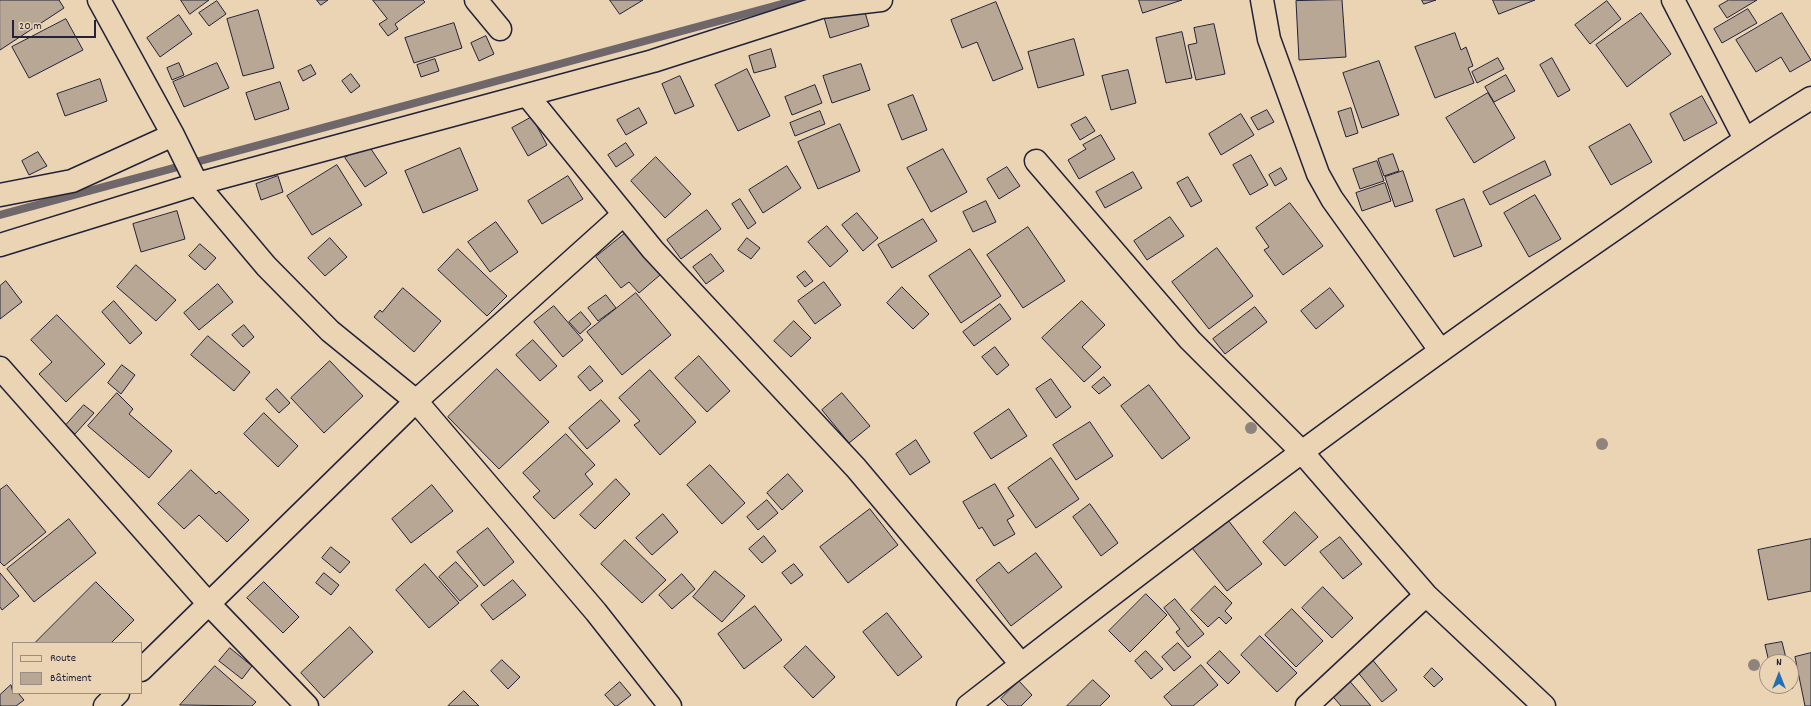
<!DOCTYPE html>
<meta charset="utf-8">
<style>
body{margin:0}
#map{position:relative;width:1811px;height:706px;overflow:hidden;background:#ead4b3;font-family:Dekko,sans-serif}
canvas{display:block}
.legend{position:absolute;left:12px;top:642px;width:130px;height:52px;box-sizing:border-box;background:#ead4b3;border:1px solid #9a8d83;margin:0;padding:5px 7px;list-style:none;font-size:12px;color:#22223b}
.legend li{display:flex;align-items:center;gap:8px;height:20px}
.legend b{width:20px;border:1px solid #9a8d83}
.north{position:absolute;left:1759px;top:654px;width:40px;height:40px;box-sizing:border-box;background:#ead4b3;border:1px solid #9a8d83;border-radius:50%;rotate:0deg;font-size:11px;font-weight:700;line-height:16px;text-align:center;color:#22223b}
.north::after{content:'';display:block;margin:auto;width:14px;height:18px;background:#1f6fb2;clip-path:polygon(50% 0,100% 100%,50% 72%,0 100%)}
.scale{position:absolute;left:12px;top:20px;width:84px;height:18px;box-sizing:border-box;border:2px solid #22223b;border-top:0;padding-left:5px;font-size:12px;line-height:14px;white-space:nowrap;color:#22223b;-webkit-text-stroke:3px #ead4b3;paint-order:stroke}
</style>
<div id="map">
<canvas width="1811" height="706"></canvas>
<ul class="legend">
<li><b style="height:5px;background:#ead4b3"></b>Route</li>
<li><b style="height:11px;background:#b8a795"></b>Bâtiment</li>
</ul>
<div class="north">N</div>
<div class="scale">20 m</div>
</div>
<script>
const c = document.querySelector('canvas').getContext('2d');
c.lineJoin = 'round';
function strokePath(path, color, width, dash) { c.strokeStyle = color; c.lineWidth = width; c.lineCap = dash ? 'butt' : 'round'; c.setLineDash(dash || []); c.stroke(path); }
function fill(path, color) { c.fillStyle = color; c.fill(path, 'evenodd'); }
const stream = new Path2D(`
 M0,215l797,-215`);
const building = new Path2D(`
 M0,0h59l5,8 -64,42z
 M181,0h28l-19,14z
 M317,0h11l-7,5z
 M373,0h50l2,2 -30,22 3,5 -10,7 -9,-12 8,-5z
 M610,0h33l-23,14z
 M1139,0h43l-39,13z
 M1342,0l4,57 -47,3 -3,-59z
 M1422,0h14l-12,4z
 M1493,0h42l-36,14z
 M1729,0h28l-30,18 -8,-12z
 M217,1l9,13 -17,12 -10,-13z
 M1607,1l14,18 -31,25 -15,-19z
 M862,2l7,24 -39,12 -7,-24z
 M996,2l27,67 -30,12 -16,-39 -15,6 -11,-28z
 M1748,9l9,14 -35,20 -8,-14z
 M258,10l16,58 -31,8 -16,-57z
 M1641,13l30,41 -44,33 -31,-42z
 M1782,13l29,47 -21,12 -9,-15 -25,15 -20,-32z
 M179,15l13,19 -32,23 -13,-19z
 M66,19l17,31 -54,28 -17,-31z
 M454,23l8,25 -48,15 -9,-25z
 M1214,24l11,50 -29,6 -8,-35 9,-2 -3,-15z
 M1182,32l10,46 -26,5 -10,-45z
 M1455,33l6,17 5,-3 7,19 -5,2 6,15 -39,15 -20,-51z
 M486,36l8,18 -15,7 -8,-18z
 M1074,39l10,36 -46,13 -10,-36z
 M771,49l5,18 -22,6 -5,-17z
 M1498,58l6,11 -27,14 -5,-11z
 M1552,58l18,32 -12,7 -18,-32z
 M435,59l4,12 -18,6 -4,-12z
 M1379,61l20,54 -37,13 -19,-55z
 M179,63l5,12 -12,5 -5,-12z
 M217,63l12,25 -45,19 -11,-25z
 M861,64l9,26 -38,13 -9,-27z
 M311,65l5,9 -13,7 -5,-10z
 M747,69l23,47 -32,15 -23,-46z
 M1128,70l8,33 -25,7 -9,-34z
 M351,74l9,12 -9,7 -9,-12z
 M1506,75l9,16 -21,11 -9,-15z
 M680,76l14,30 -19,8 -13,-30z
 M100,79l7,22 -42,15 -8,-22z
 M280,82l9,27 -34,11 -9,-27z
 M815,85l7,18 -30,12 -7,-18z
 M1488,93l27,45 -41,25 -28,-45z
 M913,95l14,35 -25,10 -14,-35z
 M1702,96l15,27 -33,18 -14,-27z
 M639,108l8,15 -21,12 -9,-15z
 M1351,108l7,25 -12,4 -8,-25z
 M1267,110l7,12 -16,8 -7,-12z
 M820,111l5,13 -30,12 -5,-13z
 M1241,114l13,21 -33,20 -12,-21z
 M532,117l15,28 -19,11 -16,-28z
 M1086,117l9,14 -15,9 -9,-15z
 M840,124l20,47 -42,18 -20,-47z
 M1630,124l22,38 -41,23 -22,-38z
 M1101,135l14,24 -36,20 -11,-19 18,-11 -3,-4z
 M367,143l20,30 -22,14 -20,-29z
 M626,143l8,12 -18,12 -8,-12z
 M460,148l18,42 -55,23 -18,-42z
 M943,149l24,43 -36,20 -24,-44z
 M38,152l9,14 -18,9 -7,-14z
 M1393,154l6,17 -15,5 -6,-17z
 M1251,155l17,30 -18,10 -17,-30z
 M656,157l35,37 -26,24 -34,-37z
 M1377,161l7,20 -24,8 -7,-20z
 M1545,161l6,14 -61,30 -7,-13z
 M337,165l25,40 -50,30 -25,-39z
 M787,166l14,22 -38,25 -14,-23z
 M1007,167l13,19 -21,13 -12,-20z
 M1281,168l6,11 -12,7 -6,-11z
 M1403,171l10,30 -18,6 -10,-30z
 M1133,172l9,16 -37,20 -9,-16z
 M278,176l5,16 -22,8 -5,-16z
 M568,176l15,23 -41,25 -14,-23z
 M1188,177l14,24 -11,6 -14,-24z
 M1385,183l6,18 -29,10 -6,-18z
 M1535,195l26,44 -32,18 -25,-44z
 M740,199l16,24 -8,6 -16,-25z
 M1464,199l18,47 -28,11 -18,-47z
 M986,201l10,21 -23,10 -10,-20z
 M1290,203l33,43 -40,29 -19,-25 5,-3 -13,-19z
 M707,210l14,19 -40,30 -14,-19z
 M177,211l8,28 -44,13 -8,-28z
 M857,213l21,25 -15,13 -21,-26z
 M1170,217l14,19 -37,24 -13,-19z
 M923,219l14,22 -45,27 -14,-23z
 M496,222l22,30 -28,20 -22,-30z
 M827,226l21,25 -18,16 -22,-25z
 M633,227l34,42 -28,24 -10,-11 -8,6 -25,-31z
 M1028,227l37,54 -42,27 -36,-53z
 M330,238l17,19 -22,19 -17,-18z
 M747,238l13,10 -9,11 -13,-9z
 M200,244l16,14 -11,12 -16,-14z
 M1217,248l36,48 -44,33 -37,-47z
 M458,249l49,47 -20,20 -49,-46z
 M970,249l31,47 -40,27 -32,-47z
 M711,254l13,17 -18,13 -13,-17z
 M136,265l40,35 -20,21 -39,-34z
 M805,271l8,10 -8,6 -8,-10z
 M6,281l16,21 -22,17v-33z
 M824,282l17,23 -26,19 -17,-23z
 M218,284l15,18 -34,28 -15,-17z
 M902,287l27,27 -16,15 -26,-26z
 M403,288l38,33 -27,31 -40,-35 6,-7 2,2z
 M1330,288l14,18 -28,23 -15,-18z
 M636,293l35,42 -49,40 -35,-43z
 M606,295l10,13 -18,13 -10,-13z
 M114,301l28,32 -12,11 -28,-32z
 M1082,301l23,24 -23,22 19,20 -17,15 -42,-44z
 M1000,304l11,15 -37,27 -11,-14z
 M554,306l29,34 -20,17 -29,-35z
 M1255,307l12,15 -42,32 -12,-15z
 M581,312l10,12 -11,10 -11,-12z
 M57,315l48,49 -39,38 -27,-28 13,-12 -21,-22z
 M794,321l17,17 -20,19 -17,-16z
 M244,325l10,12 -11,10 -11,-12z
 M208,336l42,36 -16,19 -43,-36z
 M533,340l24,26 -17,15 -24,-26z
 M995,347l14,18 -12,10 -15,-18z
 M699,356l31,35 -23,21 -32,-34z
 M330,361l33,35 -39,37 -33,-35z
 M122,365l13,10 -14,19 -13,-11z
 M590,366l13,15 -13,10 -12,-14z
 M497,369l52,53 -50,47 -51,-52z
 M650,370l46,52 -36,33 -26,-30 6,-4 -21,-23z
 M1104,377l7,8 -12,9 -7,-7z
 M1051,379l20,28 -15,11 -20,-29z
 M1149,385l41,53 -28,21 -41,-53z
 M277,389l13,14 -11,10 -13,-14z
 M117,393l16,16 -4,5 43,37 -23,27 -61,-52z
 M842,393l28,33 -21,17 -27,-33z
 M601,400l19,21 -33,28 -18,-21z
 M84,405l10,8 -19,21 -9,-9z
 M1009,409l18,27 -36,23 -17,-26z
 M264,413l34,33 -20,21 -34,-33z
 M1090,422l23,34 -37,24 -23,-35z
 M566,434l29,31 -10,9 8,10 -39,35 -21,-22 7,-6 -17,-18z
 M916,440l14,22 -20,13 -14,-21z
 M1051,458l28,41 -43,29 -28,-40z
 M710,465l35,38 -23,21 -35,-39z
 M191,470l25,24 3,-3 30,29 -22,22 -28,-27 -15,14 -26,-25z
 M788,474l15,17 -21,19 -15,-17z
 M616,479l14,15 -35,35 -15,-14z
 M995,484l19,32 -7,4 8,14 -21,12 -12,-19 -3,2 -16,-27z
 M7,485l39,47 -42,34 -4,-4v-72z
 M432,485l21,26 -42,32 -19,-24z
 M767,500l11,13 -20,17 -11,-13z
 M1090,504l28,39 -17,13 -28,-39z
 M870,509l28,36 -50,38 -28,-36z
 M1295,512l23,25 -33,29 -22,-24z
 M663,514l15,18 -26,23 -16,-17z
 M69,519l27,34 -62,49 -27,-33z
 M1228,520l34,44 -35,27 -35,-43z
 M488,528l26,34 -30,24 -27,-34z
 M764,536l12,15 -14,12 -13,-14z
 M1340,537l22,27 -19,15 -23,-27z
 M1811,539v52l-43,9 -10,-50z
 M625,540l41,40 -24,23 -41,-39z
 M331,547l19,15 -10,11 -18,-15z
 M1036,553l26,34 -51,39 -35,-46 23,-18 9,11z
 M456,562l22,24 -18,15 -21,-24z
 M425,564l34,39 -30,25 -33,-38z
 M794,564l9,11 -12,9 -9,-11z
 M715,571l30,25 -23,26 -29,-25z
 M0,573l19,23 -17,14 -2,-3z
 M324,573l15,12 -8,10 -15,-12z
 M682,574l13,15 -23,20 -13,-14z
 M513,580l13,15 -33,25 -12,-15z
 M96,582l38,38 -23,23h-76z
 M264,582l35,35 -16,16 -36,-35z
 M1215,586l17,17 -7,8 7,7 -6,6 -7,-7 -11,10 -17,-17z
 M1323,587l30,31 -21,20 -30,-30z
 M1146,594l21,21 -37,37 -21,-21z
 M1175,599l29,35 -16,13 -12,-15 4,-3 -16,-21z
 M755,606l27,34 -38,29 -26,-35z
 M1292,609l31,32 -27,26 -31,-32z
 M887,613l35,44 -24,19 -35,-44z
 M350,627l23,25 -49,46 -23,-25z
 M1260,636l37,37 -20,19 -36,-37z
 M1782,642l5,20h-18l-4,-17z
 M1178,643l13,14 -17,14 -12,-14z
 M806,646l29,31 -22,21 -29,-31z
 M230,648l22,18 -10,13 -23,-18z
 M1146,651l17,18 -12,10 -16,-18z
 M1220,651l20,21 -12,12 -21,-21z
 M1811,653v53h-6l-10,-49z
 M1371,658l26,32 -15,12 -26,-32z
 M502,660l18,17 -12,12 -17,-18z
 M1201,665l17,20 -25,21h-21l-8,-9z
 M215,666l41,36 -4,4 -72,-1z
 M1432,668l11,11 -9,8 -10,-10z
 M1347,678l24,28h-30l-12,-14z
 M1093,680l17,16 -10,10h-33z
 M1791,680l2,8 -17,4 -1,-6h16z
 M1019,681l13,14 -11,11h-13l-7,-7z
 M620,682l11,13 -14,11h-2l-10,-11z
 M11,685l2,8h5l6,7 -8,6h-16v-11z
 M464,691l15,15h-31z`);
const minor = new Path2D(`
 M99,0l74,135 24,49 69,82 64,65 86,70 180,211 74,94
 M476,0l24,29
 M1262,0l7,39 49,135 14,25 108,151
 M1673,0l72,139
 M527,95l126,155 203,218 165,196
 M1036,161l154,179 111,111 125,144 118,111
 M0,195l72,-14 101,-46
 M0,245l197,-61 456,-123 168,-54 60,-7
 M0,368l208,235 99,103
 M141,670l275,-269 208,-187
 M105,706l13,-13
 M968,706c195,-152 392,-301 596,-442 82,-56 162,-114 247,-166
 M1307,706l119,-111`);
const trees = [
 [1251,428],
 [1602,444],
 [1754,665]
];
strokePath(stream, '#6f6769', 8);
fill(building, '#b8a795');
strokePath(building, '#22223b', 1);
strokePath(minor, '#22223b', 25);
strokePath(minor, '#ead4b3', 22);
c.fillStyle = '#8f837d';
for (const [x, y] of trees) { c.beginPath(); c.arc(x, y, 6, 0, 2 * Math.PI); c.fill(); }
</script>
